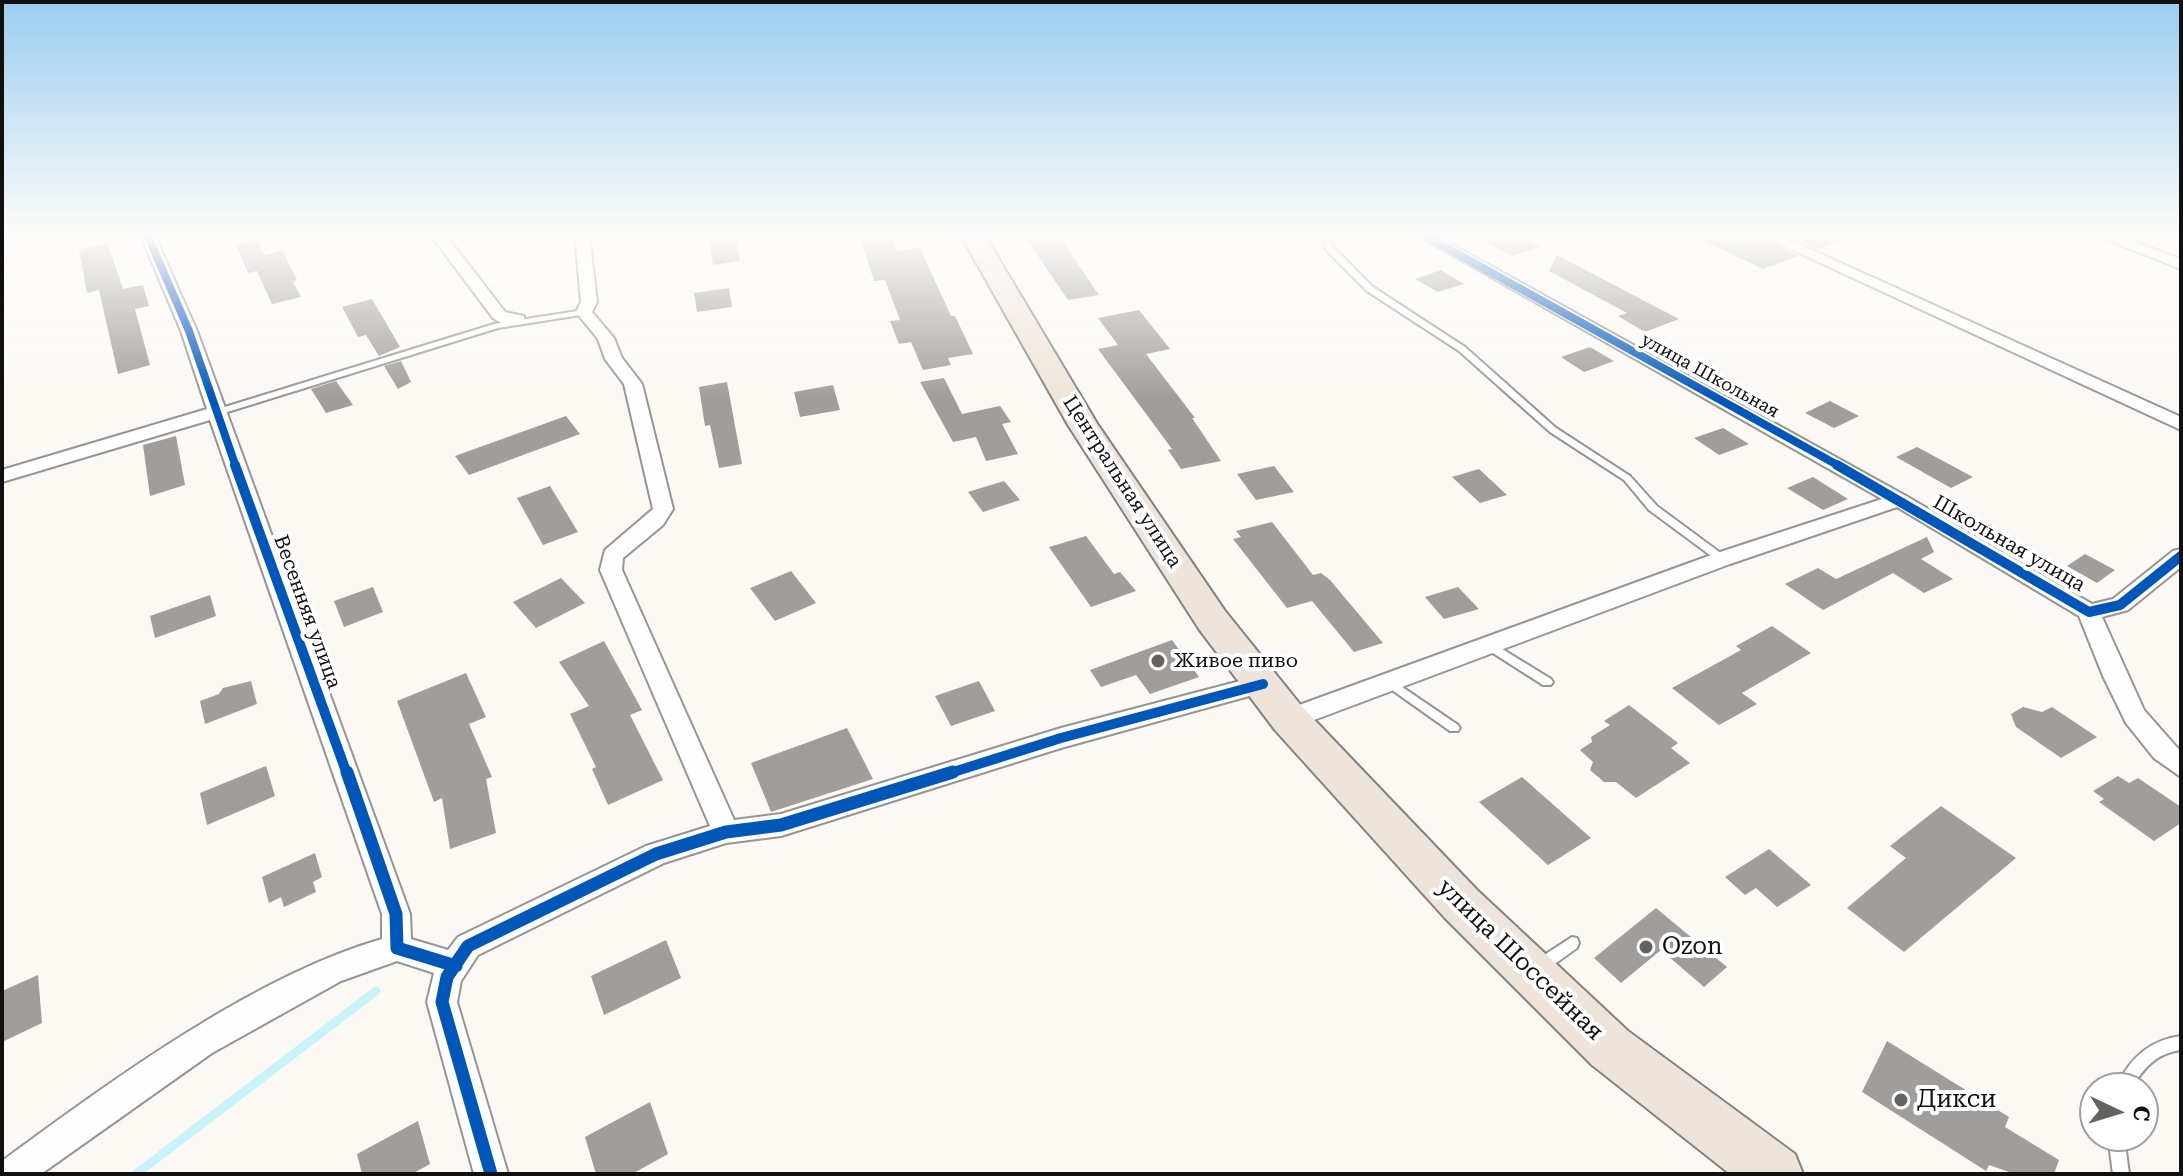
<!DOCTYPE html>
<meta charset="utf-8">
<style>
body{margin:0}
#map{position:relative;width:2183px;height:1176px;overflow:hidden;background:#fcf9f5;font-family:"Roboto Serif",serif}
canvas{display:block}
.frame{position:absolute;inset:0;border:4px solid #101010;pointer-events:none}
.north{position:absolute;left:2079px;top:1072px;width:80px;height:80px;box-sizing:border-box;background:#fff;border:2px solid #9f9f9f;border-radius:50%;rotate:94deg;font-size:22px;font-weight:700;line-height:32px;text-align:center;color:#101010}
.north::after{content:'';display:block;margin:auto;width:28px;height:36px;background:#636260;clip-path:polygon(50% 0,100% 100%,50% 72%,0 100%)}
</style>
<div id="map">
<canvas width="2183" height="1176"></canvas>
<div class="frame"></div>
<div class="north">С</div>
</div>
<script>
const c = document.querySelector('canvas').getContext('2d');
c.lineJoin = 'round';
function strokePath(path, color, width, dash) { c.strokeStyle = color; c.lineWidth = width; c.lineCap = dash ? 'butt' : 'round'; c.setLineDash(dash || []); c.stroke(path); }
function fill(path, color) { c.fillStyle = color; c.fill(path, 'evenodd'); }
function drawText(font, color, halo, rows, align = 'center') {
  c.font = font + ' "Roboto Serif",serif'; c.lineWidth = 8; c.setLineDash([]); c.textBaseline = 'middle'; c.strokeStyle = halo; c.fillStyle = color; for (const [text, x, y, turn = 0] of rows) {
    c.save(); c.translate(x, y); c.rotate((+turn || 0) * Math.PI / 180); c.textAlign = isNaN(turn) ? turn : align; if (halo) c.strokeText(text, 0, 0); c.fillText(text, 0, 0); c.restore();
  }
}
const stream = new Path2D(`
 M136,1174l240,-183`);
const building = new Path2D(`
 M708,234h27l5,27 -27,4z
 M859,234h31l7,17 23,-3 31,68h4l18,38 -25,4 3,7 -28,5 -12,-28 -12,2 -9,-23 10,-1 -15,-40 -11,1z
 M1023,234h35l41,61 -31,5z
 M1471,234h45l24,13 -28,9z
 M1689,234h66l43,22 -35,13z
 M1784,234h68v3l-34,12z
 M257,240l8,15 17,-5 15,30 -4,2 8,15 -29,7 -15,-33 -9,2 -12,-28z
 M107,243l16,46 20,-4 6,21 -14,3 15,56 -32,9 -19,-84 -12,3 -8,-43z
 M1557,255l97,51 25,13 -34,13 -27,-16 9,-3 -78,-42z
 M1441,270l23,14 -26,8 -23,-13z
 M729,288l3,19 -35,5 -3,-19z
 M372,299l28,48 -21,9 -13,-21 -8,2 -16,-30z
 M1139,310l31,39 -24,5 49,64h-3l29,43 -40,8 -13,-19 4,-1 -74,-100 20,-4 -20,-27z
 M1590,347l24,14 -30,11 -23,-15z
 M401,361l10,21 -13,7 -14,-23z
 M944,378l18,36 38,-8 11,16 -9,2 16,30 -32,7 -10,-24 -23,5 -33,-60z
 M336,381l17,24 -27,8 -15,-24z
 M727,382l15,82 -23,4 -9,-43 -5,1 -6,-39z
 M833,385l7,25 -40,7 -6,-25z
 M1830,401l29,15 -25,12 -29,-15z
 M566,416l14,18 -111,41 -14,-19z
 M1723,428l26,16 -30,11 -25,-17z
 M176,436l9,49 -35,11 -7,-51z
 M1917,447l56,30 -22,11 -55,-31z
 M1274,466l20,26 -38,8 -19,-26z
 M1479,469l28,26 -27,8 -28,-26z
 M1813,477l35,22 -25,11 -36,-22z
 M1004,481l16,19 -37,12 -15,-20z
 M550,486l28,46 -35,13 -26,-47z
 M1272,522l41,53 8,-2 9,7 53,63 -29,9 -42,-51 -25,7 -54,-69 8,-2 -5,-6z
 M1086,536l28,38 6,-2 16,19 -45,16 -42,-60z
 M1927,537l7,15 -13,7 32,20 -29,14 -31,-20 -70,37 -38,-26 33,-16 18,11z
 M2085,554l30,16 -18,13 -30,-17z
 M791,571l25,32 -41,18 -25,-33z
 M561,578l24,25 -49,25 -23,-26z
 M373,587l10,25 -39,15 -10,-26z
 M1458,587l21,22 -35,10 -19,-22z
 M210,595l6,21 -61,22 -5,-22z
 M1772,626l39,27 -69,40 15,11 -38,21 -47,-37 69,-38 -5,-4z
 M1172,640l27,37 -49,17 -14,-19 -35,12 -11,-17z
 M604,641l38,69 -12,5 33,65 -55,25 -16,-36 4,-2 -26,-53 19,-8 -30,-44z
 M466,673l20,44 -17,7 23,53 -6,2 10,54 -46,16 -8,-51 -8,4 -37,-101z
 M251,681l6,23 -52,20 -5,-23 19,-7 4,-6z
 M979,681l16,30 -44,15 -16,-30z
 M1629,705l49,38 -7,5 19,15 -54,35 -20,-16h-12l-14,-12 3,-8 -13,-12 12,-8 -1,-5 19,-12 -6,-4z
 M2023,707l19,5 10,-5 45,30 -36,21 -45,-31 -5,-13z
 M847,728l26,51 -102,33 -20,-49z
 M266,766l9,30 -68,29 -7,-32z
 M2118,776l11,7 9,-5 43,29v16l-27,18 -55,-39 5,-3 -11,-8z
 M1522,777l69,61 -43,27 -69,-63z
 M1941,806l75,52 -112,94 -57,-44 59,-50 -16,-12z
 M1769,849l42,36 -34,22 -21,-19 -11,7 -20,-18z
 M315,853l7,24 -9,5 3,10 -32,15 -3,-10 -12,6 -7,-26z
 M1656,908l71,59 -23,20 -43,-37 -40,33 -27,-25z
 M666,940l15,38 -77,37 -13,-39z
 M38,975l4,48 -40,19v-51z
 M1887,1041l122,76 -4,10 54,33 -5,14h-39l-26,-9 -3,6 -124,-79z
 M650,1102l18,52 -36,20h-36l-11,-37z
 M418,1121l12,43 -18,10h-50l-5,-20z`);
const lane = new Path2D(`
 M1321,234h8l4,13 40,40 92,60 91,81 74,48 27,30 69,51 1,2 -1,2h-8l-69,-51 -25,-30 -74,-48 -91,-81 -92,-60 -41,-41z
 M584,310h3v4l-89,14 -277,86 -3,1 -5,-3 2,-2 279,-86z
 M1489,641l62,38 2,3 -2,3h-8l-58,-37 -2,-3 2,-3z
 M1389,678l69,47 2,3 -2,3h-8l-65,-46 -2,-3 2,-3z
 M1572,937l5,1 2,5 -2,5 -32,23 -5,2 -5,-2 -2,-5 2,-5z
 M2181,1036v14c-24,3 -38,18 -49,38h-16c13,-29 33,-48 65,-52z
 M2108,1136h16l5,38h-16z`);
const street = new Path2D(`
 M140,234h14l43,97 213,583 1,25 37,11 10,-13 188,-91 64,-20 -110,-256 5,-20 48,-41 -29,-125 -19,-25 -7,-20 -22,-27 5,-10 -6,-68h14l8,68 -5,10 22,26 8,20 20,26 31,125 -10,16 -40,33 -1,12 112,250 47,-6 280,-86 202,-53 8,3 4,6 -4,6 -210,58 -280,88 -55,7 -62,20 -186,92 -17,26 -4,21 51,172h-34l-47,-172 7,-29 -37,-12 -56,20 -129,72 -171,121h-39v-13c108,-79 251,-185 380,-222v-25l-172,-494 -208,62v-12l205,-61 -26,-78z
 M430,234h15l60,78 19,4v8l-19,1 -12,-7z
 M1415,234h18l473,262 186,108 21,-5 60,-48 8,-2v18l-53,43 -26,7 42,93 37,42v25l-27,-19 -28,-35 -23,-47 -24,-60 -182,-109 -167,57 -432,162h-18l-3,-7 3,-7 434,-158 168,-55z
 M1758,234h19l404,183v13z
 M2092,234h21l68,25v10z`);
const primary = new Path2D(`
 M960,234h24l114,191 127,186 78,97 174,182 151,141 167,123 8,20h-73l-138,-109 -147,-147 -170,-188 -76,-101 -131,-204z`);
const cyclewayFar2 = new Path2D(`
 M147,234l42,97 47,136
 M1422,234l419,233`);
const cyclewayFar1 = new Path2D(`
 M235,465l112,309
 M1837,465l252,147 31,-7 61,-49
 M947,774l114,-36 202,-54`);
const cycleway = new Path2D(`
 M347,772l49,142 1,34 59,18
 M491,1174l-49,-172 5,-25 21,-31 188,-92 70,-22 55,-7 172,-53`);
const markers = [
 [1158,661,8,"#636260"],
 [1646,947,8,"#636260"],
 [1901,1100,8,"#636260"]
];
const farStreetnames = [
 ["улица Школьная",1710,376,29]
];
const streetNames = [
 ["Центральная улица",1122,482,57],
 ["Школьная улица",2009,544,30],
 ["Весенняя улица",307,612,70]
];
const poiNames = [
 ["Живое пиво",1174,661]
];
const nearPoinames = [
 ["Ozon",1662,947],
 ["Дикси",1917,1100]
];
const nearStreetnames = [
 ["улица Шоссейная",1520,960,44]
];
strokePath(stream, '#c8f3fa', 9);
fill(building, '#a09d9a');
strokePath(lane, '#969593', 4);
strokePath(street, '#969593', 4);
strokePath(primary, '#848280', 4);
fill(lane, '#fffefe');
fill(street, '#fffefe');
fill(primary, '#eee4d9');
strokePath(cyclewayFar2, '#0057b8', 8);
strokePath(cyclewayFar1, '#0057b8', 10);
strokePath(cycleway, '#0057b8', 13);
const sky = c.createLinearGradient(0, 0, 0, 399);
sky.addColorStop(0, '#9bcdef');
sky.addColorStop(0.59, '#fefcfa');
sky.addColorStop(1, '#fefcfa00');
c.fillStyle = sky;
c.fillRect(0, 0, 2183, 399);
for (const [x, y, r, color] of markers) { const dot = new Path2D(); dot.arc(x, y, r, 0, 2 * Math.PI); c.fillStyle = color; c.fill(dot); strokePath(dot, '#fff', 3); }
drawText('18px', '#101010', '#fff', farStreetnames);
drawText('20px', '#101010', '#fff', streetNames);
drawText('20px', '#101010', '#fff', poiNames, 'left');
drawText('24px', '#101010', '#fff', nearPoinames, 'left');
drawText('24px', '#101010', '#fff', nearStreetnames);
</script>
